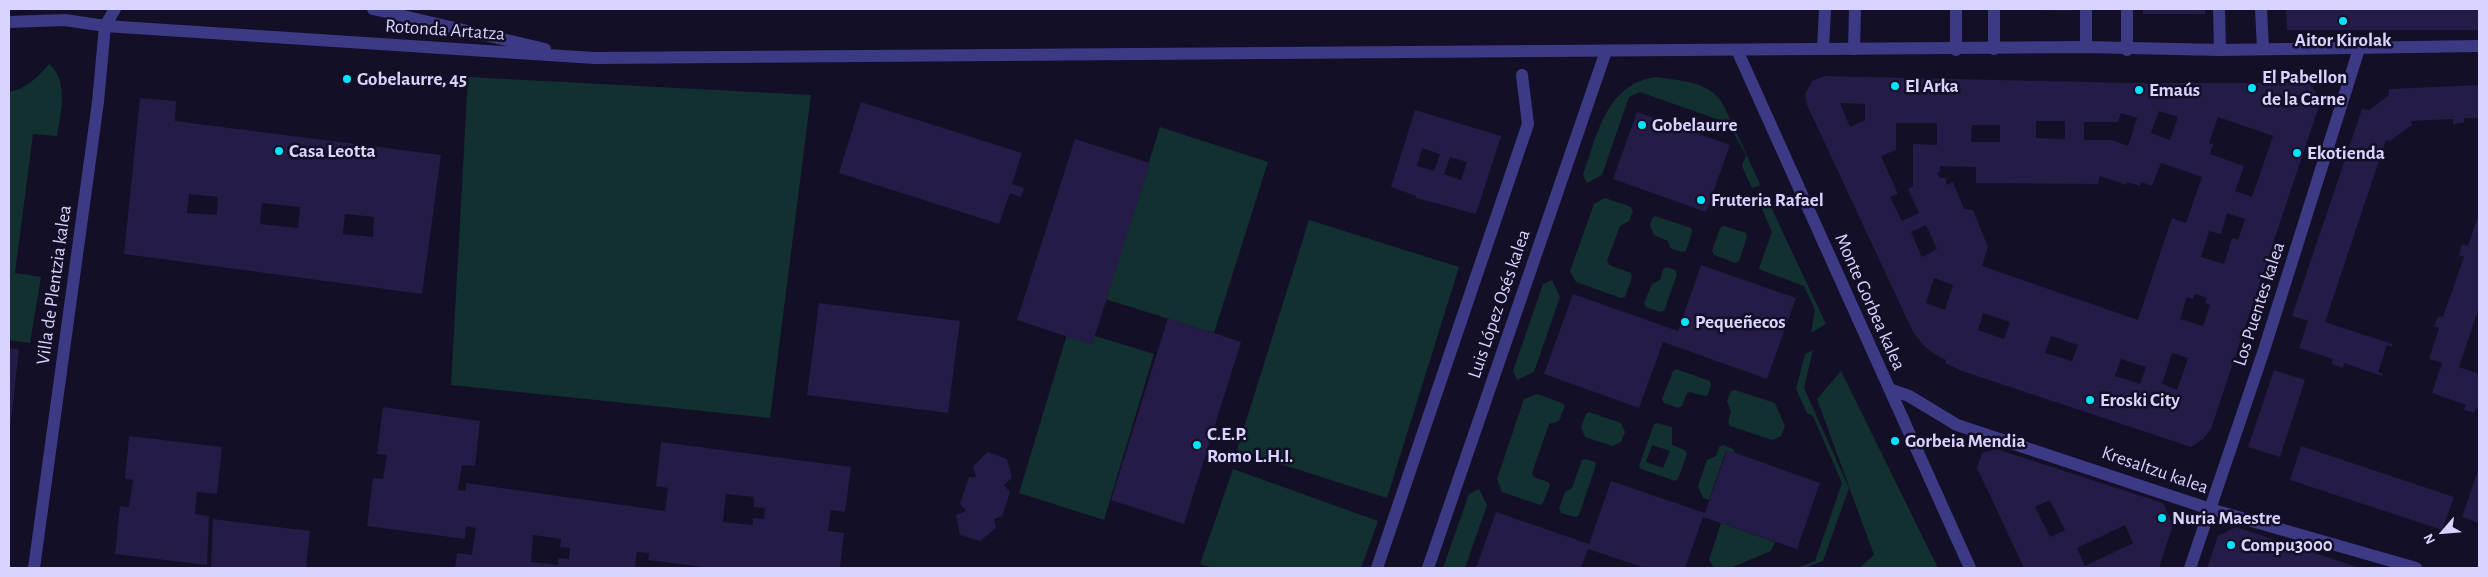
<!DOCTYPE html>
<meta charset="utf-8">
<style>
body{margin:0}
#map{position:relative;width:2488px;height:577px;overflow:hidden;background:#130f26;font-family:"Alegreya Sans",sans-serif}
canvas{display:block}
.frame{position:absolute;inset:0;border:10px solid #d9d4ff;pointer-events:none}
.north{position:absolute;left:2418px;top:507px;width:50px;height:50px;-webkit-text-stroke:4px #130f26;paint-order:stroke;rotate:243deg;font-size:14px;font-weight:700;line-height:20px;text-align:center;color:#d9d4ff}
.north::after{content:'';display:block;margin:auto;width:18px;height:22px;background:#d9d4ff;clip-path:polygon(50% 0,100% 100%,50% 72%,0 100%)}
</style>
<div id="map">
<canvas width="2488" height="577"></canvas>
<div class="frame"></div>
<div class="north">N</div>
</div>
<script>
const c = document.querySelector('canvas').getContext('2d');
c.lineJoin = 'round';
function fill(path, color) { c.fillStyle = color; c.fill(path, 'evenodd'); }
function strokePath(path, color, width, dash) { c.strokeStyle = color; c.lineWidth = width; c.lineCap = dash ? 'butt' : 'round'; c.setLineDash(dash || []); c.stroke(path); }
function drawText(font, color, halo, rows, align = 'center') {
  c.font = font + ' "Alegreya Sans",sans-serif'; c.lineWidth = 5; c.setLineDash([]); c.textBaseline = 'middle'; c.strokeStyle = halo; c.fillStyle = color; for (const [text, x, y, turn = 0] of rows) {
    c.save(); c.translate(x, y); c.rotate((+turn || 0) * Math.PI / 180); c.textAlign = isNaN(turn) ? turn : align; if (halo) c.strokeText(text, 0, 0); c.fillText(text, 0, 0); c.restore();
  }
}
const green = new Path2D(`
 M49,64c20,16 12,50 8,72l-24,-2 -18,139 26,4 -11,66 -21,-3v-248c18,-4 28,-14 40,-28z
 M468,77l343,18 -41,323 -319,-33z
 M1656,77c26,4 55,4 68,29l36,78 -1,2 -7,2 -10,-22 4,-11 -18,-32 -88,-31 -11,5 -27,78 -15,8 -4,-8c14,-40 23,-91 73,-98z
 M1160,127l108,35 -54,171 -109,-34z
 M1605,198l26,9 2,4 -4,10 -9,5 -13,35 2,4 22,8 1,4 -7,20 -4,1 -45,-16 -6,-11 24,-67z
 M1768,204l2,1 56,119 -15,9 4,-23 -11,-24 -43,-16 -2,-2 13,-36 -10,-23z
 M1655,216l36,12 1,4 -6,19 -4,1 -12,-4 -2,-7 -14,-6 -4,-9 2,-8z
 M1309,220l150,47 -72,231 -150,-48z
 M1724,226l22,7 1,4 -8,24 -4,2 -21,-8 -2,-4 8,-23z
 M1667,267l8,3 2,4 -13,37 -4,1 -14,-5 -2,-4 8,-19 8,-4 3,-11z
 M1552,280l8,17 -26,75 -17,8 -4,-9 30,-87z
 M1069,328l85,26 -50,166 -85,-27z
 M1813,350l-9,38 45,100 -26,73 -18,7h-8l18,-7 27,-78 -29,-67 -6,-3 -11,-24 9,-35z
 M1676,369l34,12 1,3 -3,11 -4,1 -14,-4 -3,1 -5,13 -4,2 -14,-5 -2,-4 11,-28z
 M1841,371l97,197h-79l15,-13 -57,-156z
 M1735,390l40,13 10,23 -4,10 -9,4 -42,-14 -2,-4 3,-11 -4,-10 4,-10z
 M1537,394l25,9 3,3 -6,15 -10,3 -17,49 2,4 14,5 2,3 -7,18 -3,2 -38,-13 -5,-13 27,-80z
 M1589,412l32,11 4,9 -4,10 -9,4 -27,-9 -4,-10 5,-13z
 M1657,423l15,4v18l13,5 2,4 -9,25 -3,2 -34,-12 -2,-3 15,-42zM1652,445l18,6 -7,17 -17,-6z
 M1723,445l10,4 2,4 -9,-2 -17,49 -6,-2 -5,-12 9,-26 9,-4 3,-9z
 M1586,459l9,3 1,3 -17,50 -4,2 -14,-4 -2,-4 6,-17 7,-4 10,-28z
 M1233,469l145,52 -17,47h-148l-13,-4z
 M1479,489l8,16 -22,63h-22l26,-74z
 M1721,523l54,19 -4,9 -41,17h-16l-5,-8z`);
const building = new Path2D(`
 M2032,9h40v2l-40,-1z
 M2143,9h62v5h-62z
 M2286,9h193v21h-192z
 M1824,76l307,7h178l12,17 -110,329 -8,10 -12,8 -229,-76 -17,-8 1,-3 -12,-6 -11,-9 -10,-13 -106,-227 -2,-11 7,-13zM1840,103l25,1v16l-15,7zM2159,111l19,6 -8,23 -19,-7zM2121,113l16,5 -9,28 -16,-6h-28v-18h34zM2218,117l55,19 -21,61 -17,-6 9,-25 -34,-12 3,-10 -4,-1zM2036,121h29v18l-29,-1zM1896,123h41v22l-24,-1v42l-5,3 11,24 -17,8 -12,-24 8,-3 -17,-38 15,-6zM1972,125h28v17h-29zM2161,163l41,14 -16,46 -14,-5 -34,102 -156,-54 6,-19 -15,-37 -9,-1 -11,-27 -7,3v-7h-6l-3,-5 3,-1v-6l36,1v16l122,1 2,-8 26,9 1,-3 13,4 1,-4 11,4zM2227,213l18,6 -7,21 -6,-2 -8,26 -23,-7 8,-26 12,3zM1926,225l11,24 -15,8 -11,-25zM1934,278l19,7 -8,25 -19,-7zM2195,294l12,4 -2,5 5,2 -7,21 -23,-7 7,-22 6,2zM1983,313l27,9 -6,17 -26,-9zM2051,336l27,9 -6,16 -27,-8zM2172,353l16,5 -11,32 -15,-6zM2121,359l25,8 -6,17 -25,-8z
 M2479,85v33h-15v5l-11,1v-5l-42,2 1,4 -22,16 -4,-1 -37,110 -24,72 67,22v3l-5,-2 -9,27 5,2 -1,2 -38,-13 -1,5 -11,-4 1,-5 -34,-11 9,-27 -16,-5 70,-207 7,1 19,-14 1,-7z
 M140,98l36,3 -1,20 266,34 -19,139 -298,-40zM189,194l29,3 -1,18 -30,-2zM262,203l38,4 -2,21 -38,-4zM345,214l29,3 -1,20 -30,-3z
 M861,102l161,51 -10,31 12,4 -3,9 -11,-4 -11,31 -160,-51z
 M1415,110l86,26 -25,78 -60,-16v-2l-25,-9zM1422,148l18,6 -6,17 -17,-5zM1450,157l17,5 -6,18 -17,-6z
 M1637,112l93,33 -24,67 -93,-33z
 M1075,139l75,24 -58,182 -75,-25z
 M2479,213v95l-20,59 20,7v35l-3,-1 -2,5 -10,-3 2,-5 -34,-12 10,-30 -13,-4 10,-31 -5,-2 4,-10 5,1 21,-60 -5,-2 3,-11 6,2z
 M1701,265l95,33 -29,81 -104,-37 -24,66 -95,-34 29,-80 105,37z
 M819,303l141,18 -12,92 -141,-18z
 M1168,318l73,24 -57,182 -73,-24z
 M9,348l10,1 -9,81h-1z
 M2274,370l31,10 -25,77 -32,-10z
 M383,407l97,14 -5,45 -13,-1 -4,25 8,1v-8l199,28 3,-23 -12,-2 5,-44 190,25 -6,45 -14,-2 -3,21 16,2 -4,35h-129l-63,-8 1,-7 -12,-1 -2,16h-180l2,-15 15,2 4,-27 -10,-2 -1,13 -98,-13 6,-48 10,1 4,-24 -10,-1zM726,494l28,3v10l11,1 -1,11 -11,-1v7l-30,-3zM533,535l28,4 -1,8 10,1 -1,11 -11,-1v7l-27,-3z
 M129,436l93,11 -5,47 -20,-2 -2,22 14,2 -2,49 -92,-11 5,-48 9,1 4,-27 -8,-1z
 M2301,446l153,51 -12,33 -152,-50z
 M1997,449l166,54 10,22 -14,43h-135l-47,-100 5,-15zM2050,500l15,30 -15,7 -15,-30zM2125,525l8,18 -48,23 -8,-18z
 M1727,450l93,33 -23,66 -94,-32 -18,51h-40l-57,-19 -7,19h-105l20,-56 93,32 22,-63 94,32z
 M988,452l19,7 5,19 -8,7 6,7 -8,24 -8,3 2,9 -16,13 -20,-6 -4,-20 10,-4 -6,-7 9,-27h7l-3,-11z
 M2479,468v55l-17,-6z
 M213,519l97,12 -4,37 -95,-1z
 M2236,527l124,41h-153l11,-32z`);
const pedestrian = new Path2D(`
 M1377,568l151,-444 -6,-49`);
const minor = new Path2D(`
 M1956,9v41
 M2127,9v41
 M2219,9l1,41
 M2261,9l2,40
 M2086,47v-38
 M1823,49l2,-40
 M1854,49l1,-40
 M1994,49v-40
 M1737,50l233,518
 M1889,389l20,7 48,29 253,84 206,59
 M34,568l64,-466 7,-76
 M1428,568l178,-517
 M2190,568l74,-218 95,-301`);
const tertiary = new Path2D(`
 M373,9l172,40
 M9,22l56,-2 40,6 489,32 1492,-11 134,3 259,-4
 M105,26l10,-17`);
const markers = [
 [2343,21,5,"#00e5ff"],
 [347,79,5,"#00e5ff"],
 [1895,86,5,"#00e5ff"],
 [2252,88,5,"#00e5ff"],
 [2139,90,5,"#00e5ff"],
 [1642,125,5,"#00e5ff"],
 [279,151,5,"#00e5ff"],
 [2297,153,5,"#00e5ff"],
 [1701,200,5,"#00e5ff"],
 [1685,322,5,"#00e5ff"],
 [2090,400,5,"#00e5ff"],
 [1895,441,5,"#00e5ff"],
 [1197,445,5,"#00e5ff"],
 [2162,518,5,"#00e5ff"],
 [2231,545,5,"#00e5ff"]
];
const streetNames = [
 ["Rotonda Artatza",445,30,4],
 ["Villa de Plentzia kalea",54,285,-82],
 ["Monte Gorbea kalea",1870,302,66],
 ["Luis López Osés kalea",1499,304,-71],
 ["Los Puentes kalea",2259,304,-72],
 ["Kresaltzu kalea",2155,470,19]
];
const poiNames = [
 ["Aitor Kirolak",2343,40,"center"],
 ["El Pabellon",2262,77],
 ["de la Carne",2262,99],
 ["Gobelaurre, 45",357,79],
 ["El Arka",1905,86],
 ["Emaús",2149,90],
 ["Gobelaurre",1652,125],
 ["Casa Leotta",289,151],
 ["Ekotienda",2307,153],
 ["Fruteria Rafael",1711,200],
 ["Pequeñecos",1695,322],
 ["Eroski City",2100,400],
 ["C.E.P.",1207,434],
 ["Romo L.H.I.",1207,456],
 ["Gorbeia Mendia",1905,441],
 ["Nuria Maestre",2172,518],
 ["Compu3000",2241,545]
];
fill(green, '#12302f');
fill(building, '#241b47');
strokePath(pedestrian, '#3d3a85', 12);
strokePath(minor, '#3d3a85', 12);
strokePath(tertiary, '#3d3a85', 12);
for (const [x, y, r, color] of markers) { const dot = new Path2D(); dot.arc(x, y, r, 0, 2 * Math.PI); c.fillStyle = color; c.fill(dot); strokePath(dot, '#130f26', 2); }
drawText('19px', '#d9d4ff', '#130f26', streetNames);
drawText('bold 19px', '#d9d4ff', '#130f26', poiNames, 'left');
</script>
